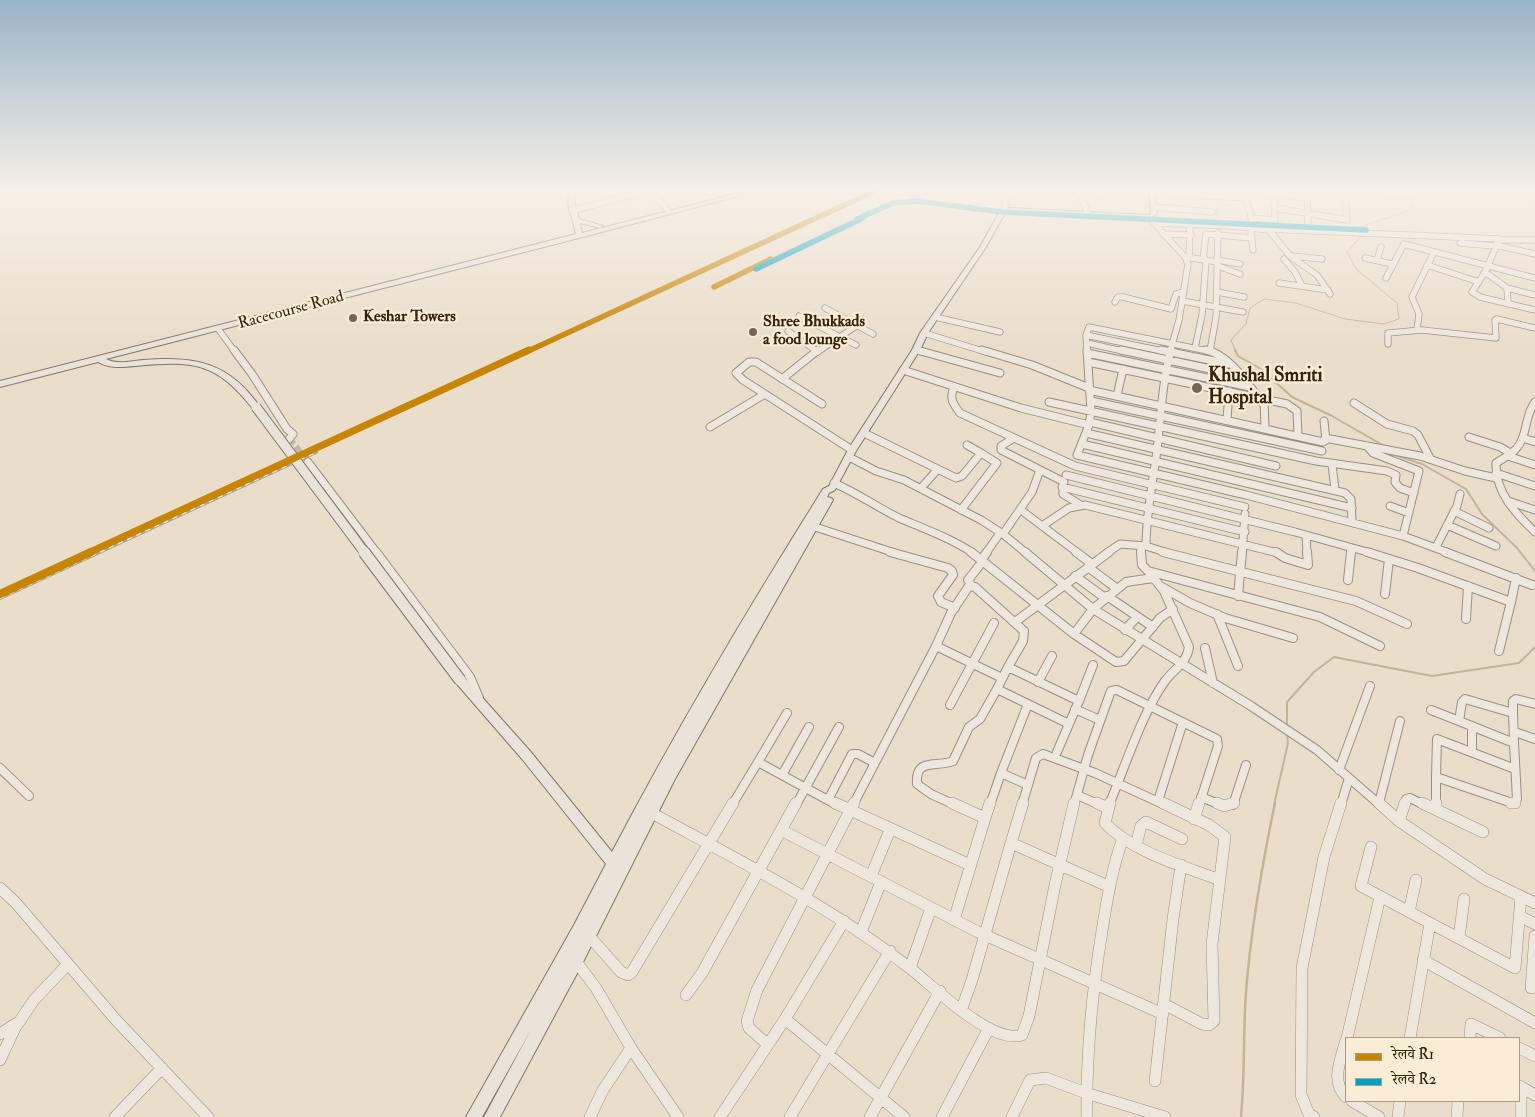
<!DOCTYPE html>
<meta charset="utf-8">
<style>
body{margin:0}
#map{position:relative;width:1535px;height:1117px;overflow:hidden;background:#eadecb;font-family:"IM FELL Double Pica","Noto Serif Devanagari",serif}
canvas{display:block}
.legend{position:absolute;left:1345px;top:1037px;width:175px;height:65px;box-sizing:border-box;background:#faecd5;border:1px solid #ac9c85;margin:0;padding:6px 9px;list-style:none;font-size:15px;color:#36230d}
.legend li{display:flex;align-items:center;gap:10px;height:25px}
.legend b{width:25px;border:1px solid #ac9c85}
</style>
<div id="map">
<canvas width="1535" height="1117"></canvas>
<ul class="legend">
<li><b style="height:6px;background:#c78503"></b>रेलवे R1</li>
<li><b style="height:6px;background:#03a2c4"></b>रेलवे R2</li>
</ul>
</div>
<script>
const c = document.querySelector('canvas').getContext('2d');
c.lineJoin = 'round';
function strokePath(path, color, width, dash) { c.strokeStyle = color; c.lineWidth = width; c.lineCap = dash ? 'butt' : 'round'; c.setLineDash(dash || []); c.stroke(path); }
function fill(path, color) { c.fillStyle = color; c.fill(path, 'evenodd'); }
function drawText(font, color, halo, rows, align = 'center') {
  c.font = font + ' "IM FELL Double Pica",serif'; c.lineWidth = 4.5; c.setLineDash([]); c.textBaseline = 'middle'; c.strokeStyle = halo; c.fillStyle = color; for (const [text, x, y, turn = 0] of rows) {
    c.save(); c.translate(x, y); c.rotate((+turn || 0) * Math.PI / 180); c.textAlign = isNaN(turn) ? turn : align; if (halo) c.strokeText(text, 0, 0); c.fillText(text, 0, 0); c.restore();
  }
}
const streamFar2 = new Path2D(`
 M1363,231l3,-6 40,-13 5,-4 1,-6 -4,-13
 M1236,352l-5,-12 15,-16 4,-16 14,-9 32,4 49,16 39,5 15,-5 -2,-16 -40,-33 -10,-18 15,-17`);
const streamFar1 = new Path2D(`
 M1235,350l3,6 23,13 31,28 40,19 54,31
 M1392,454l30,10 44,25 16,25 35,34 18,23
 M1287,726v-24l27,-30 20,-15 98,19 87,-13 16,-16
 M1274,805l14,-62 -1,-10`);
const stream = new Path2D(`
 M1241,1117c4,-42 2,-84 5,-125 5,-64 16,-127 29,-189`);
const minorTunnel = new Path2D(`
 M289,439l19,23`);
const minorFar3 = new Path2D(`
 M1005,189v21
 M1307,189l1,37
 M1350,189l51,7
 M1531,189h4
 M1075,190l8,11 5,14
 M1244,190l63,8
 M1077,192l28,2 3,-5
 M1153,193l93,5
 M1245,196l8,27
 M1154,207l59,5
 M1275,208l72,12 -3,-31
 M572,211l77,-21 18,19
 M1251,218l24,2 -2,-31
 M1153,222l32,35 3,7 -9,56 -9,32
 M1153,223l78,3 38,4 21,26 27,19 13,19
 M1267,229l234,10
 M1251,232l2,18
 M1163,234l28,1
 M1535,240h-36l-14,32 -13,20 8,5 55,13
 M1460,243l35,3
 M1496,245l39,9
 M1291,256l31,3
 M1185,257l33,5
 M1189,258l1,-34
 M1365,258l27,6
 M1284,259l11,13 7,14
 M1203,260l3,-26 46,4
 M1218,260l22,4
 M1377,260l4,-13
 M1427,265l52,17
 M1218,266l22,8
 M1485,272l22,16 1,16
 M1386,278l18,-34 131,34
 M1279,283l49,7
 M1507,288l28,7
 M1217,292l27,5
 M1182,301l61,11
 M1115,302l3,-5h5l48,12 5,-15 8,-2
 M825,308l48,26
 M799,316l57,29
 M935,317l65,15
 M219,330l16,22
 M1417,330l2,-16 -7,-17 22,-45
 M788,331l30,21
 M924,333l62,19
 M1086,335l81,17
 M1087,343l40,9
 M1388,344v-11l34,-3 74,8 -1,-18 2,-1 38,9
 M1195,348l7,-33 4,-55
 M916,350l5,2
 M819,351l37,-25
 M1210,351l6,-34 2,-84
 M1087,352l-1,-17 3,-8 124,25`);
const minorFar2 = new Path2D(`
 M234,350l18,24 35,55 6,5 -4,5
 M917,350l83,23
 M982,350l50,15 57,23
 M1087,350l4,61 -2,14 -12,30 169,40 157,41 46,17
 M1121,350l118,25
 M1161,350l68,14
 M1206,350c23,5 39,30 53,48
 M1087,353l163,34
 M1088,362l199,42 10,7 1,25
 M903,370l118,38 68,17
 M782,379l36,-29
 M954,387c-5,11 -1,17 6,26l115,53 170,41
 M1089,390l234,52 3,-2 -2,-19
 M1117,396l6,-27
 M1264,399l1,30
 M1091,401l231,50
 M1049,402l267,59 71,10 9,4 -1,7 5,6 14,5
 M1535,402c-11,14 -7,34 -19,47 -6,6 -13,10 -20,14 -1,29 19,50 39,69
 M1354,403l33,21 26,7 5,4 12,23
 M822,404l-66,-42h-7l-13,11 7,7 109,70
 M1227,420l2,-29
 M1090,422l186,44
 M710,427l55,-33
 M864,433l92,45 6,-2 19,-23 -14,-8
 M1086,433l259,60 6,6 1,23
 M1469,437l31,10 12,7
 M1014,438l-13,8v4l63,32
 M1325,438l95,18 45,15 31,7
 M1523,438l12,4
 M1082,444l270,64
 M1367,446l6,7 46,18 -16,65
 M1508,456l27,9
 M849,457l27,14 28,9 77,40 22,14 23,19
 M308,462l69,91
 M1332,464l3,26
 M1496,473l39,13
 M1066,475l229,57 76,21
 M834,483c23,10 43,24 65,35 26,11 51,20 74,35
 M1063,484v10l16,10
 M1062,487l183,45
 M921,488l17,-19
 M1508,501l27,9
 M1390,506l19,7
 M961,510l36,-47 -16,-10
 M1021,510l57,43
 M1454,511l35,17
 M809,525l86,28
 M1447,525l49,21
 M1042,526l27,-18 16,-3 193,48
 M1003,534l29,-42 8,-22
 M1306,535l1,18
 M1146,546l22,7
 M1141,547v6
 M1436,547l21,-41 3,-12
 M986,553l14,-20
 M1107,553l13,-9 26,2c0,-33 7,-64 11,-96 4,-34 5,-67 14,-100
 M1242,553l3,-39
 M1351,553l1,-5`);
const minorFar1 = new Path2D(`
 M376,552l94,125 9,21
 M890,552l58,16 4,3 1,4 -15,21 3,6 14,6
 M971,552l103,82 42,28 8,-1 36,-43 13,-9
 M1025,552l68,57 158,97 66,44 63,55
 M1076,552l16,12
 M1141,552l1,13 6,6 172,46 60,29
 M1163,552l193,49 51,23
 M1276,552l9,6 23,7 -1,-13
 M1367,552l51,16 93,34 -12,49
 M1445,552l87,33
 M982,559l5,-7
 M1088,567l28,21
 M1075,576l30,22
 M1348,580l3,-28
 M971,585l-3,-5 11,-14
 M1162,587l28,16 35,15 68,20
 M1385,594l4,-35
 M1107,596l46,31
 M1238,596l4,-44
 M1511,602l5,-24
 M1217,614l21,52
 M1466,619l2,-33
 M1015,622l94,-70
 M1125,630l12,-13
 M1074,634l19,-25 33,-27 27,-4
 M936,646l66,32
 M1205,648l8,35
 M1008,667l71,34 -10,23 -72,-35z
 M1038,682l14,-26
 M1465,699l48,14 1,30 -55,-22 3,-19z
 M1079,701l14,-36
 M950,705l44,-82
 M1075,709l25,11
 M1431,710l28,11
 M1513,713v-12l3,-2 19,5
 M1472,726v26
 M1515,732l20,7
 M1514,743l3,56 -2,5 -79,-27 1,-38 78,30
 M1057,752l12,-28
 M758,762l29,-49
 M0,768l29,28
 M1339,770l31,-84
 M782,775l27,-48
 M1436,777v28
 M1028,785l8,-27 7,-4 52,19 70,32
 M1077,795l23,10
 M1201,797l20,8
 M828,800l24,-46h6l17,9
 M1158,801l25,-79
 M1379,803l21,-82
 M732,805l26,-43 79,43
 M796,805l43,-78
 M853,805l83,-159 15,-33 18,-27 6,1 49,44 -1,10 -15,26
 M955,805l-24,-11 -14,-10c-2,-27 19,-16 36,-23l16,-34 11,-8 17,-30
 M990,805l11,-32
 M1022,805l6,-20 -27,-12 27,-69
 M1074,805l14,-50 20,-56 3,-8 6,-1 100,49 1,7 -19,59
 M1109,805c16,-38 33,-92 56,-124 9,-12 22,-18 24,-34l-25,-56 -16,-20
 M1233,805l13,-40
 M1341,805l8,-27
 M1404,805l2,-6 4,-1 14,7`);
const minor = new Path2D(`
 M835,803l135,62
 M952,803l33,15 -31,102
 M1023,803l-12,40 99,44
 M1097,803l11,5
 M1110,803l-5,20c27,29 78,43 115,57
 M1163,803l46,22 16,12 -13,107 2,77 -5,4 -7,-1 -38,-20
 M1217,803l7,3 10,-3
 M1379,803l20,18 86,58 50,24
 M1422,803l61,29
 M1436,803v6
 M1511,803h4
 M648,811c90,49 182,95 263,158 23,18 81,76 111,66l7,-19 26,-131 19,-82
 M985,818l5,-15
 M1194,819l5,-16
 M1399,821l6,-18
 M781,830l197,102 185,82
 M1136,845l5,-19 5,-4 36,17
 M1371,847l-10,39 69,37 -20,115
 M871,876l19,-46
 M0,888l16,15 100,117 92,97
 M1409,912l7,-32
 M1520,916l15,8
 M1430,923l85,45 6,-71
 M861,932l20,-50
 M589,936l32,36 7,3 4,-3 101,-169
 M1459,938l5,-39
 M575,960l21,28 35,60 47,69
 M1423,960l112,63
 M910,968l21,-60
 M1531,988l4,-52
 M686,995l16,-22 94,-170
 M962,1008l10,-28 39,-137
 M785,1019l119,98
 M0,1034l17,-11
 M1347,1038l33,-141
 M1470,1038l1,-14 29,14
 M1346,1040c-5,19 -16,41 0,57
 M767,1044l-18,-16 -2,-7 10,-31 97,-187
 M1519,1048l16,8
 M0,1060l15,-32 19,-28 34,-36
 M1155,1081l18,-162 8,-54
 M1519,1086l2,1v30
 M1521,1087l14,8
 M1352,1101l27,16
 M115,1117l47,-49
 M590,1117l13,-27 28,-42
 M720,1117l65,-98 59,-98
 M790,1117l100,-166
 M870,1117l70,-126
 M942,1117l47,-89
 M1012,1117l18,-37 16,-2 40,15 79,24
 M1087,1117c-1,-63 5,-124 15,-186 5,-31 10,-63 21,-93
 M1314,1117l-5,-3 -8,-19 1,-127 22,-111 17,-54
 M1398,1117l2,-16
 M1457,1117l1,-16`);
const major = new Path2D(`
 M569,189h6l-1,11 5,19 24,7 -3,2 -20,-5 2,10 173,-44h10l-182,48 -477,122c11,6 25,2 38,1 51,-4 85,2 116,47l-4,3 -3,-1c-38,-48 -60,-48 -118,-43 -14,1 -25,3 -37,-4l-98,25v-6l576,-147 -8,-31z
 M1149,189h6l2,25 -6,5 -141,-7 -5,1 -19,34 -58,86 -8,17 -64,101 -21,39 -6,3 -2,4 4,1 2,2 -158,279 -94,187 -81,151h-16l48,-89 -50,89h-16l108,-192 32,-61 -84,-105 -66,-76 -2,-3 2,-3 4,-2 4,2 66,74 82,101c65,-124 137,-245 211,-363l6,-3 20,-38 63,-98 8,-17 60,-86 20,-36 10,-3 139,7 2,-1z`);
const railFar1 = new Path2D(`
 M912,198l25,-9
 M714,287l172,-82c44,-10 87,5 132,8 116,6 232,12 348,17`);
const rail = new Path2D(`
 M0,598l316,-146`);
const minorBridge = new Path2D(`
 M1152,219l1,3`);
const majorBridgeFar1 = new Path2D(`
 M256,407l109,146`);
const majorBridge = new Path2D(`
 M364,552l96,128`);
const rail1Far2 = new Path2D(`
 M714,287l57,-28
 M526,352l353,-163`);
const rail1Far1 = new Path2D(`
 M88,553l441,-203`);
const rail1 = new Path2D(`
 M0,594l91,-42`);
const rail2 = new Path2D(`
 M857,219l36,-16 23,-2 86,11 364,18
 M756,269l103,-49 10,-7`);
const markers = [
 [353,318,5,"#756450"],
 [753,332,5,"#756450"],
 [1197,388,6,"#756450"]
];
const farStreetnames = [
 ["Racecourse Road",291,311,-15]
];
const farPoinames = [
 ["Keshar Towers",363,318],
 ["Shree Bhukkads",763,323],
 ["a food lounge",763,341]
];
const poiNames = [
 ["Khushal Smriti",1208,377],
 ["Hospital",1208,399]
];
strokePath(streamFar2, '#c5b398', 1);
strokePath(streamFar1, '#c5b398', 2);
strokePath(stream, '#c5b398', 2.5);
strokePath(minorTunnel, '#c6b9a5', 7, [7, 3]);
strokePath(minorFar3, '#999083', 7);
strokePath(minorFar2, '#999083', 9);
strokePath(minorFar1, '#999083', 10);
strokePath(minor, '#999083', 12);
strokePath(major, '#80776a', 2);
strokePath(minorFar3, '#ede7de', 5.5);
strokePath(minorFar2, '#ede7de', 7);
strokePath(minorFar1, '#ede7de', 8);
strokePath(minor, '#ede7de', 11);
fill(major, '#eae3d9');
strokePath(railFar1, '#aaa49b', 2.5);
strokePath(rail, '#aaa49b', 4);
strokePath(railFar1, '#faecd5', 1, [4]);
strokePath(rail, '#faecd5', 2, [5]);
strokePath(minorBridge, '#999083', 7, []);
strokePath(majorBridgeFar1, '#80776a', 11, []);
strokePath(majorBridge, '#80776a', 13, []);
strokePath(minorBridge, '#ede7de', 5.5);
strokePath(majorBridgeFar1, '#eae3d9', 9);
strokePath(majorBridge, '#eae3d9', 11);
strokePath(rail1Far2, '#c78503', 5.5);
strokePath(rail1Far1, '#c78503', 7);
strokePath(rail1, '#c78503', 8);
strokePath(rail2, '#03a2c4', 5.5);
const sky = c.createLinearGradient(0, 0, 0, 345);
sky.addColorStop(0, '#9ab4c8');
sky.addColorStop(0.55, '#f6f0e8');
sky.addColorStop(1, '#f6f0e800');
c.fillStyle = sky;
c.fillRect(0, 0, 1535, 345);
for (const [x, y, r, color] of markers) { const dot = new Path2D(); dot.arc(x, y, r, 0, 2 * Math.PI); c.fillStyle = color; c.fill(dot); strokePath(dot, '#faecd5', 2); }
drawText('16px', '#36230d', '#faecd5', farStreetnames);
drawText('bold 16px', '#36230d', '#faecd5', farPoinames, 'left');
drawText('bold 19px', '#36230d', '#faecd5', poiNames, 'left');
</script>
